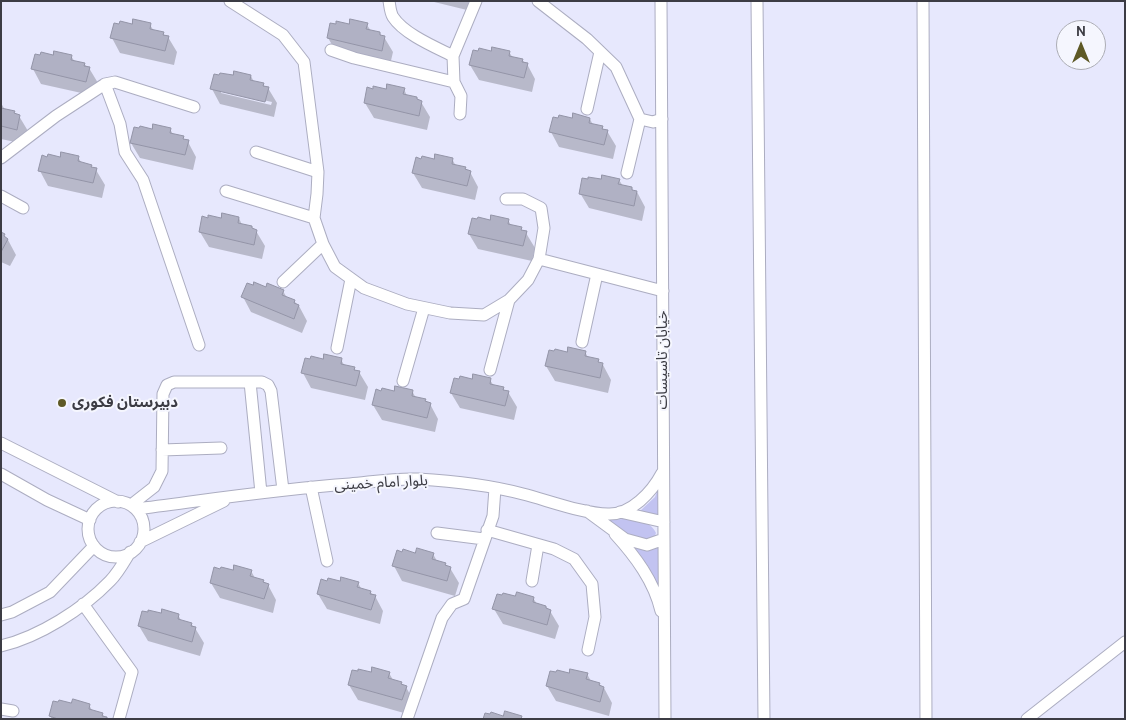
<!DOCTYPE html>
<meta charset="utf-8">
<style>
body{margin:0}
#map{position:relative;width:1126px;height:720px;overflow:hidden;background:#e7e8fd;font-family:Cabin,sans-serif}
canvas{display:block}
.frame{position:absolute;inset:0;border:2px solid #3c3c44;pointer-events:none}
.north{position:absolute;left:1056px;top:20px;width:50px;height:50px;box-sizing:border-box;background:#f5f6fe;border:1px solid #abacb4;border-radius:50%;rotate:0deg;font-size:14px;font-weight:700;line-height:20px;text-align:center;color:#3c3c44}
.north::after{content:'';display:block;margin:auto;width:18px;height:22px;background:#5e5926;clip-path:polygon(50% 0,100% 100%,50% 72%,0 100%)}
</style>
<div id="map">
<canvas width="1126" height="720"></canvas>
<div class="frame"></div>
<div class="north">N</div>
</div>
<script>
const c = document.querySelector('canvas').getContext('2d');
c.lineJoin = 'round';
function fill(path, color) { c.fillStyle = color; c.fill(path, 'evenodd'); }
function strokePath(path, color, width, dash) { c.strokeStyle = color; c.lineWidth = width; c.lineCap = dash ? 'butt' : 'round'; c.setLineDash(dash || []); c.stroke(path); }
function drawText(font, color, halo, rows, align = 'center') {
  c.font = font + ' Cabin,"Noto Sans Arabic",sans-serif'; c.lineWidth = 4; c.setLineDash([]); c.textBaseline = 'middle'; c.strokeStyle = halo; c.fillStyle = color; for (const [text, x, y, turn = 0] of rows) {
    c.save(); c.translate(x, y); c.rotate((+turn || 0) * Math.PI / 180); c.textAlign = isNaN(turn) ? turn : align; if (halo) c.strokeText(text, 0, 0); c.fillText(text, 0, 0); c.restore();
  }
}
const green = new Path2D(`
 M659,486v30l-20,-4 16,-15z
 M599,520c18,0 48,-6 57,13l-2,5c-18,6 -39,-10 -55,-18z
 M631,545l27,1 1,48 -11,-28z`);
const shadow = new Path2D(`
 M430,1h39l-2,9z
 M150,25l4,6 9,2 2,3 3,1 9,15 -3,13 -54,-12 -8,-15z
 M367,25l4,6 9,2 1,3 3,1 9,15 -3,13 -53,-12 -9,-15z
 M509,52l4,6 9,2 5,4 8,15 -3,13 -53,-12 -9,-15 22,-12z
 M71,56l4,6 9,2 5,4 9,15 -3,13 -54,-12 -8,-15z
 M251,76l3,6 9,2 2,3 3,1 9,15 -3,14 -54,-13 -8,-15 8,-12zM221,91l51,11 -1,3 -50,-12z
 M404,89l3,7 10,2 1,3 3,1 9,15 -3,13 -53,-12 -9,-15 8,-13z
 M1,103l4,7 9,2 2,3 3,1 9,15 -3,13 -24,-5z
 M590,119l3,6 9,2 2,3 3,1 9,15 -3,13 -54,-12 -8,-15z
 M170,129l4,7 9,2 2,3 3,1 8,15 -3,13 -53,-12 -9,-15 9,-13z
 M78,157l4,7 9,2 2,3 3,1 9,15 -3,13 -54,-12 -8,-15 21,-13z
 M452,159l4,7 9,2 2,3 3,1 8,15 -3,13 -53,-12 -9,-15z
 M619,180l4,6 9,2 1,4h4l8,15 -3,14 -53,-13 -9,-15 9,-12z
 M239,218l3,7 9,2 5,4 9,15 -3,13 -53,-12 -9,-15 22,-13z
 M508,220l4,7 9,2 2,3 3,1 9,15 -3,13 -54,-12 -9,-15 9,-13z
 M1,233l7,7 8,15 -6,11 -9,-4z
 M266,289l17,2 4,7 7,3 5,5 8,15 -5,12 -51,-21 -8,-15z
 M585,352l4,7 9,2 2,3 3,1 8,15 -3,13 -53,-12 -9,-15z
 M341,360l4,6 9,2 2,3 3,1 9,15 -3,13 -54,-12 -8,-15 21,-12z
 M490,380l4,6 9,2 2,3 3,1 9,15 -3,13 -54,-12 -9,-15z
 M412,391l4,7 9,2 2,3 3,1 8,15 -3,13 -53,-12 -9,-15 22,-13z
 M416,554h17l4,7 8,3 5,4 9,15 -4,13 -53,-15 -8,-15z
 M251,571l4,7 8,3 5,4 8,15 -3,13 -53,-15 -9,-15 23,-11z
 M358,583l4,7 8,2 5,4 8,15 -3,13 -53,-15 -9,-15z
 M533,598l4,6 9,3 4,4 9,15 -4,13 -52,-15 -9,-15z
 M161,615h17l4,7 9,2 4,4 9,15 -4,13 -52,-15 -9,-15z
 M389,673l4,7 8,3 5,4 8,15 -3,13 -53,-15 -9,-15 23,-11z
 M587,674l4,7 8,3 5,4 8,15 -3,13 -53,-15 -9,-15 23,-11z
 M72,705h17l4,7 9,2 5,5h-55l-2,-3z`);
const building = new Path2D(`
 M133,19l18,4 -1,6 14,3 -1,3 6,1 -4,15 -55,-13 4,-15 5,1 1,-3 12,3z
 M350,19l18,4 -2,6 14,3v3l5,1 -3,15 -55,-13 3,-15 6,1v-3l13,3z
 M492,47l18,4 -1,5 14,3 -1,3 6,1 -4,15 -55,-13 4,-15 5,1 1,-3 12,3z
 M54,51l18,4 -1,5 14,3 -1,3 6,1 -4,15 -55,-13 4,-15 5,1 1,-3 12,3z
 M234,71l17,4 -1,5 14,3 -1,3 6,1 -4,15 -55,-13 4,-15 5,1 1,-2 13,2z
 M387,84l18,4 -2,6 14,3v2l5,2 -3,15 -55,-13 3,-16 6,2v-3l13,3z
 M1,108l14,3 -1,2 6,2 -3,15 -16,-4z
 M573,113l17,5 -1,5 14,3 -1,3 6,1 -4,15 -55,-13 4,-15 5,1 1,-3 13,3z
 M153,124l18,4 -1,5 14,3 -1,3 6,1 -4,15 -55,-12 4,-16 5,1 1,-2 12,3z
 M61,152l18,4 -1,5 14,4 -1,2 6,1 -4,15 -55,-12 4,-16 5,2 1,-3 12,3z
 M435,154l18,4 -1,6 14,3 -1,2 6,2 -4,15 -55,-13 4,-16 5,2 1,-3 12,3z
 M602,175l18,4 -2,5 14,3v3l5,1 -3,15 -55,-12 3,-16 6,1v-2l13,2z
 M222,213l17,4 -1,6 14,3v2l5,2 -3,15 -55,-13 3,-16 6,2v-3l13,3z
 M491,215l18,4 -1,5 14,3 -1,3 6,1 -4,15 -55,-12 4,-16 5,1 1,-2 12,3z
 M1,232l4,2 -1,2 4,3 -7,13z
 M254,282l12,5 1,-4 17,7 -2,5 13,5 -1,3 5,2 -5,14 -53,-22 6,-14 6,2z
 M568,347l18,4 -1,5 14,3 -1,3 5,1 -3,15 -55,-12 4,-16 5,1 1,-2 12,3z
 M324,354l18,4 -1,6 14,3 -1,3 6,1 -4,15 -55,-13 4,-15 5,1 1,-3 12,3z
 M473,374l18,4 -1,6 14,3 -1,3 6,1 -4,15 -55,-13 4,-15 5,1 1,-3 12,3z
 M395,386l18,4 -1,6 14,3 -1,2 6,2 -4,15 -55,-13 4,-16 5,2 1,-3 12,3z
 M417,548l17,5 -2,6 14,4 -1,2 6,2 -4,14 -55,-15 5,-16 5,2 1,-3 12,4z
 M234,565l18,5 -2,6 14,4 -1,2 6,2 -5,15 -54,-16 4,-16 6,2 1,-2 12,3z
 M341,577l18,5 -2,5 14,4 -1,3 6,1 -5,15 -54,-16 4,-15 6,2 1,-3 12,3z
 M517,592l17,5 -1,5 13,4v2l5,2 -4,15 -55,-16 5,-15 5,1 1,-2 12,3z
 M162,609l17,5 -1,5 14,4 -1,3 5,1 -4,15 -54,-16 4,-15 6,1v-2l13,3z
 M372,667l18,5 -2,6 14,4 -1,2 6,2 -5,14 -54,-15 4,-15 6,1v-2l13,3z
 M570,669l18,4 -2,6 14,4 -1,2 5,2 -4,15 -54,-16 4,-15 6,1 1,-2 12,3z
 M73,699l17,5 -1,5 14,4 -1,3 5,1v2h-49l-9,-3 4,-15 5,1 1,-2 12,3z
 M505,711l17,5 -1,3h-38l2,-6 5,1 1,-2 12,4z`);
const minor = new Path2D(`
 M230,1l53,34 21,27 14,110 -62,-20
 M389,1c1,5 1,11 4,16 11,17 42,30 60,39
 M538,1l49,38 29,28 24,52 13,3 9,-3
 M661,1l4,718
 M757,1l7,718
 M923,1l3,718
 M331,50l23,8 100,24
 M105,84l15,40 5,28 18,28 56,165
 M587,109l13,-57
 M460,114l1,-18 -7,-14 -1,-26 23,-55
 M1,158l55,-42 49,-32 10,-2 79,25
 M318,172l-1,22 -3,24 9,26 12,23 29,21 43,16 43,9 34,2 25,-15 19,-20 11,-21 5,-31 -3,-20 -18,-9h-17
 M627,173l13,-54
 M226,191l88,27
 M1,196l22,12
 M539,259l124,32
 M283,282l40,-38
 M582,342l15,-68
 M337,348l14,-69
 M490,370l19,-70
 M403,381l21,-73
 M250,382l11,111
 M1,443l117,59
 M162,450l59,-2
 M1,474l46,26 43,20
 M311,487l16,74
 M88 529a28 28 0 1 1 56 0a28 28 0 1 1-56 0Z
 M131,505l23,-18 8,-16 1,-77 4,-9 7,-3h88l6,3 3,6 12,99
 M136,509c71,-9 142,-20 214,-25 22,-2 46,-6 68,-5 36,2 71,6 105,15 24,6 61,20 85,20 23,1 44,-22 54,-41
 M587,511l38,28 22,6 17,-6
 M620,512l44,10
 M487,530l67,19 20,10 18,25 3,33 -7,33
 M437,533l47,6
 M615,534c20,22 39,47 46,77
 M140,542l84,-41
 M532,581l6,-36
 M83,604l49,68 -13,47
 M1,615l11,-3 38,-20 44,-46
 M1,646c38,-9 82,-37 109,-65 8,-8 14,-19 20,-29
 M1,709l12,2
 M407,719l35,-101 10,-14 12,-5 29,-83 2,-28
 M1027,719l98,-77`);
const markers = [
 [62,403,5,"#5e5926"]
];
const streetNames = [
 ["خیابان تاسیسات",663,360,-90],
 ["بلوار امام خمینی",381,483,-3]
];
const poiNames = [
 ["دبیرستان فکوری",72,403]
];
fill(green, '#c2c3f1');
fill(shadow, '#0003');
fill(building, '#b0b1c4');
strokePath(building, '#9394a7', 1);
strokePath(minor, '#acadc1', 13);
strokePath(minor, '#fff', 11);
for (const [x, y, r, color] of markers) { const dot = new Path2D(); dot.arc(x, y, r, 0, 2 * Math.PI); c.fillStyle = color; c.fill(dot); strokePath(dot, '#f5f6fe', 2); }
drawText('15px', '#3c3c44', '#f5f6fe', streetNames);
drawText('bold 15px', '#3c3c44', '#f5f6fe', poiNames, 'left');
</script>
